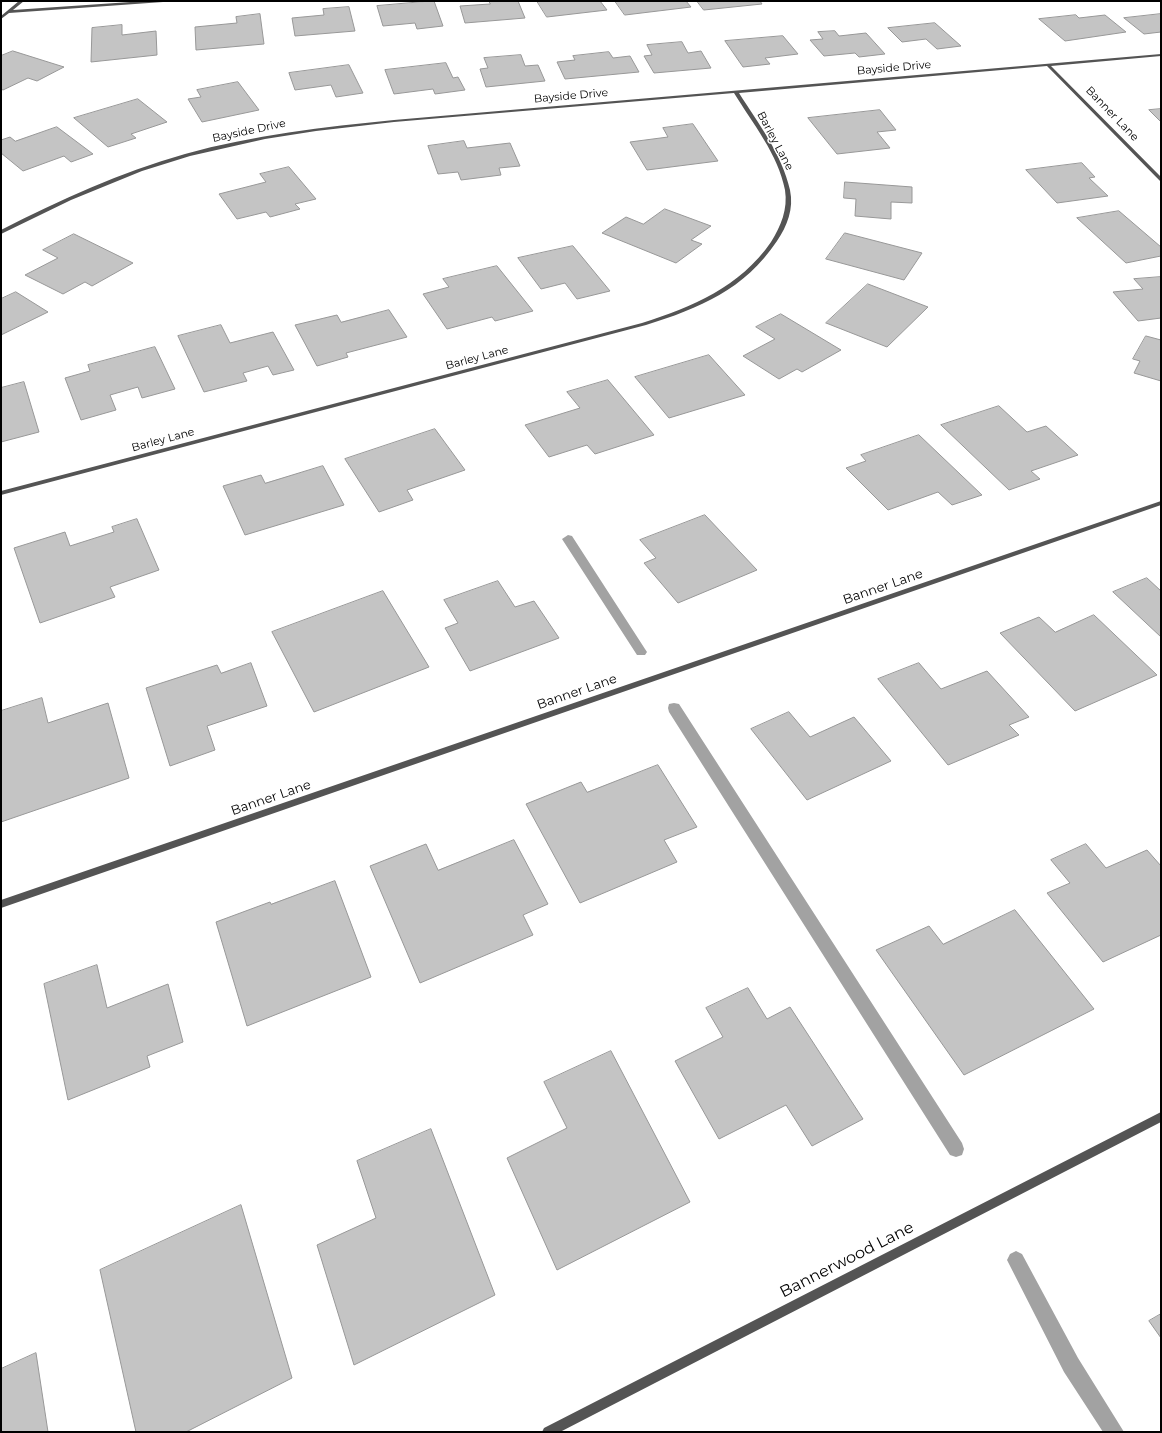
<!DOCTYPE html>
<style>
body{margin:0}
#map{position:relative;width:1162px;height:1433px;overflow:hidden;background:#fff;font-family:Montserrat,sans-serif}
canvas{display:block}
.frame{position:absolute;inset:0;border:2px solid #000;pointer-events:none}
</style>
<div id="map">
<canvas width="1162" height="1433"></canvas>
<div class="frame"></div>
</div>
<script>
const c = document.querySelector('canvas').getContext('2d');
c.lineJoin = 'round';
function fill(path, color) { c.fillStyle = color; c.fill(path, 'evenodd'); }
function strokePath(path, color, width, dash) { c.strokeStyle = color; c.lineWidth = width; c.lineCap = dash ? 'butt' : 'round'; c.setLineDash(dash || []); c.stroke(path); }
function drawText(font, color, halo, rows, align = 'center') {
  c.font = font + ' Montserrat,sans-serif'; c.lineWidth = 3; c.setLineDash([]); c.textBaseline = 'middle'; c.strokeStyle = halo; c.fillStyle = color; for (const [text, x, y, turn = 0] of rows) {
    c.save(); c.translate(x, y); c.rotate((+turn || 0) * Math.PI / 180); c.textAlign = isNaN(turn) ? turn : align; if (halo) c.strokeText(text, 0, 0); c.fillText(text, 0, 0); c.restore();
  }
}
const stream = new Path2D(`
 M568,535l4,1 73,113 2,3 -2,3h-8l-75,-116z
 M674,703l5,1 283,439 2,6 -2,6 -6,2 -6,-2 -281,-443 -1,-4 1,-4z
 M1016,1251l6,3 56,104 46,74h-21l-39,-60 -57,-112 3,-6z`);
const building = new Path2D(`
 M434,1l9,25 -26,3 -2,-6 -32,3 -6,-20z
 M489,1h29l7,17 -60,5 -5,-17 30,-2z
 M537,1h63l7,9 -60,7z
 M615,1h71l5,6 -66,8z
 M697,1h63l2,3 -58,6z
 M349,7l6,24 -60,5 -3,-18 32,-3 -1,-6z
 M260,14l4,30 -68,6 -1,-23 42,-4 -1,-6z
 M1161,14v18l-17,2 -20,-16z
 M1076,15l3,3 26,-3 21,17 -61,9 -26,-22z
 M935,23l26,23 -24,3 -11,-10 -24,3 -14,-14z
 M122,25v10l34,-4 1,24 -66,7 1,-34z
 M835,31l4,5 27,-3 19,21 -26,3 -4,-4 -31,3 -14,-16 13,-1 -5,-7z
 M783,36l15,18 -33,4 5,6 -27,3 -18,-26z
 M682,42l6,11 13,-2 10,17 -57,5 -10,-17 8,-1 -5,-10z
 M13,51l51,16 -27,14 -9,-3 -25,12 -2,-1v-33z
 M609,52l4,6 17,-2 9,16 -74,7 -8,-17 18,-2 -2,-4z
 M521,55l4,11 13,-1 7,16 -59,6 -6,-18 8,-1 -4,-10z
 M446,63l7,15 5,-1 7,13 -30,4 -2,-5 -39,5 -9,-24z
 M349,65l14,28 -27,4 -5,-12 -36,5 -6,-17z
 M238,82l21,28 -57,12 -14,-23 13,-2 -4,-7z
 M138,99l29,23 -36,12 5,4 -28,9 -34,-29z
 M1161,109v13l-12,-12z
 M880,110l16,20 -19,2 13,16 -53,6 -29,-36z
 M693,124l25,37 -71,9 -17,-28 38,-5 -5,-9z
 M57,127l36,27 -22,8 -7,-6 -41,15 -22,-18v-13l9,-3 5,4z
 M464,141l3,7 43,-5 10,23 -21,2 2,7 -40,5 -3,-8 -20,2 -10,-28z
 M1082,163l13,14 -6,1 19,18 -51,7 -31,-33z
 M289,167l27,32 -21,5 5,5 -30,8 -4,-5 -29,7 -18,-25 47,-12 -6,-8z
 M845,182l67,5v16l-21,-1v17l-36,-3 1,-17 -12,-1z
 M665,209l46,17 -20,14 11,4 -26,19 -74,-30 24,-16 17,7z
 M1119,211l42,36v9l-35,7 -49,-45z
 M845,233l77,20 -18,27 -78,-21z
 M74,234l59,29 -41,23 -7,-4 -22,12 -38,-19 33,-17 -15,-8z
 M573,246l37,45 -33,8 -12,-16 -24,6 -23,-31z
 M497,266l36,45 -38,10 -3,-4 -45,12 -24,-35 26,-7 -6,-8z
 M1161,277v41l-23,3 -25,-29 30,-3 -9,-10z
 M868,284l60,23 -41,40 -61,-24z
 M16,292l32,20 -47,23v-36z
 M389,310l18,27 -61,16 2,4 -31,9 -22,-41 42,-10 4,7z
 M781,314l60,36 -39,22 -5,-3 -18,10 -36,-23 32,-17 -19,-12z
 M221,325l9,18 43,-11 21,38 -21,5 -5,-9 -25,7 4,8 -43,11 -26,-56z
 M1146,336l15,4v41l-27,-8 6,-12 -7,-2z
 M155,347l20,42 -33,9 -4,-11 -28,8 6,15 -35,10 -16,-42 25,-7 -2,-6z
 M709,355l36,40 -76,23 -34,-41z
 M608,380l46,55 -59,19 -8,-9 -38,12 -24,-32 55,-17 -13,-16z
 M24,382l15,50 -38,10v-54z
 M999,406l28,26 19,-6 32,29 -47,16 9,8 -31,11 -68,-65z
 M435,429l30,41 -58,20 6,10 -34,12 -34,-53z
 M919,435l63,60 -30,10 -14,-13 -50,18 -42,-42 20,-7 -5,-6z
 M323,466l21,39 -99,30 -22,-49 38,-11 4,8z
 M705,515l52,55 -79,33 -34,-40 12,-5 -16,-18z
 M137,519l22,51 -49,17 5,10 -75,26 -26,-75 51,-16 5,14 44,-14 -2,-5z
 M1147,578l14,13v46l-48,-45z
 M498,581l17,26 19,-6 25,37 -89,33 -25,-43 13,-5 -14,-23z
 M383,591l46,76 -115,45 -42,-80z
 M1094,615l63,60 -82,36 -75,-78 39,-16 16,15z
 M251,663l16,43 -60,20 8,24 -45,16 -24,-78 71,-23 4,8z
 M919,663l22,26 46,-18 42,46 -20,8 10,10 -71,30 -70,-86z
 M42,698l6,25 60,-20 21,75 -128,44v-111z
 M789,712l21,25 44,-20 37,44 -84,39 -56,-71z
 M658,765l39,62 -33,13 13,22 -97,41 -54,-99 55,-22 6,10z
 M514,840l34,64 -25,11 10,20 -113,48 -50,-117 56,-22 12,26z
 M1086,844l20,24 41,-18 14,16v69l-58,27 -56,-69 23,-10 -19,-23z
 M335,881l36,96 -124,49 -31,-104 54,-20 1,2z
 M1015,910l79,99 -130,66 -88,-125 53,-24 14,18z
 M97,965l10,43 61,-24 15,58 -36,14 3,11 -82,33 -24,-116z
 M748,988l19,31 23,-12 73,112 -51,27 -26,-41 -67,34 -44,-78 48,-24 -17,-29z
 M611,1051l79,151 -133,68 -50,-112 60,-30 -23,-46z
 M431,1129l64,166 -141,70 -37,-120 59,-27 -19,-57z
 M241,1205l51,173 -106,54h-50l-36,-162z
 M1161,1314v24l-12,-17z
 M36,1353l12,79h-47v-63z`);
const street = new Path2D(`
 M19,1h5l-11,9 132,-9h20l-2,1 -154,11 -8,6v-3z
 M1161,54v2l-110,10 110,111v5l-114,-116 -308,27c19,30 43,61 51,97 4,19 -3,36 -13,51 -33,49 -77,67 -131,84l-645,170v-4l641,-168c50,-16 98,-36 129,-81 10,-16 17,-33 14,-52 -7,-36 -32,-66 -51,-97l-340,29 -78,9 -51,8 -75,17 -48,15 -71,29 -70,34v-4c59,-30 120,-58 184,-76 68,-19 139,-27 209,-34z
 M1161,501v4l-1160,403v-8z
 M1161,1112v10l-601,310h-18l2,-4z`);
const farStreetnames = [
 ["Bayside Drive",894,68,-5],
 ["Bayside Drive",571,96,-5],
 ["Banner Lane",1112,114,46],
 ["Bayside Drive",249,131,-12],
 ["Barley Lane",775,141,62],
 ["Barley Lane",477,358,-15],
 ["Barley Lane",163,440,-15]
];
const streetNames = [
 ["Banner Lane",883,587,-19],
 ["Banner Lane",577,692,-19],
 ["Banner Lane",271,798,-19]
];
const nearStreetnames = [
 ["Bannerwood Lane",847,1260,-27]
];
fill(stream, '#a2a2a2');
fill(building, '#c4c4c4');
strokePath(building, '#989898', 1);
fill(street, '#545454');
drawText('11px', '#000', '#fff', farStreetnames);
drawText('13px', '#000', '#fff', streetNames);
drawText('16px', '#000', '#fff', nearStreetnames);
</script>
